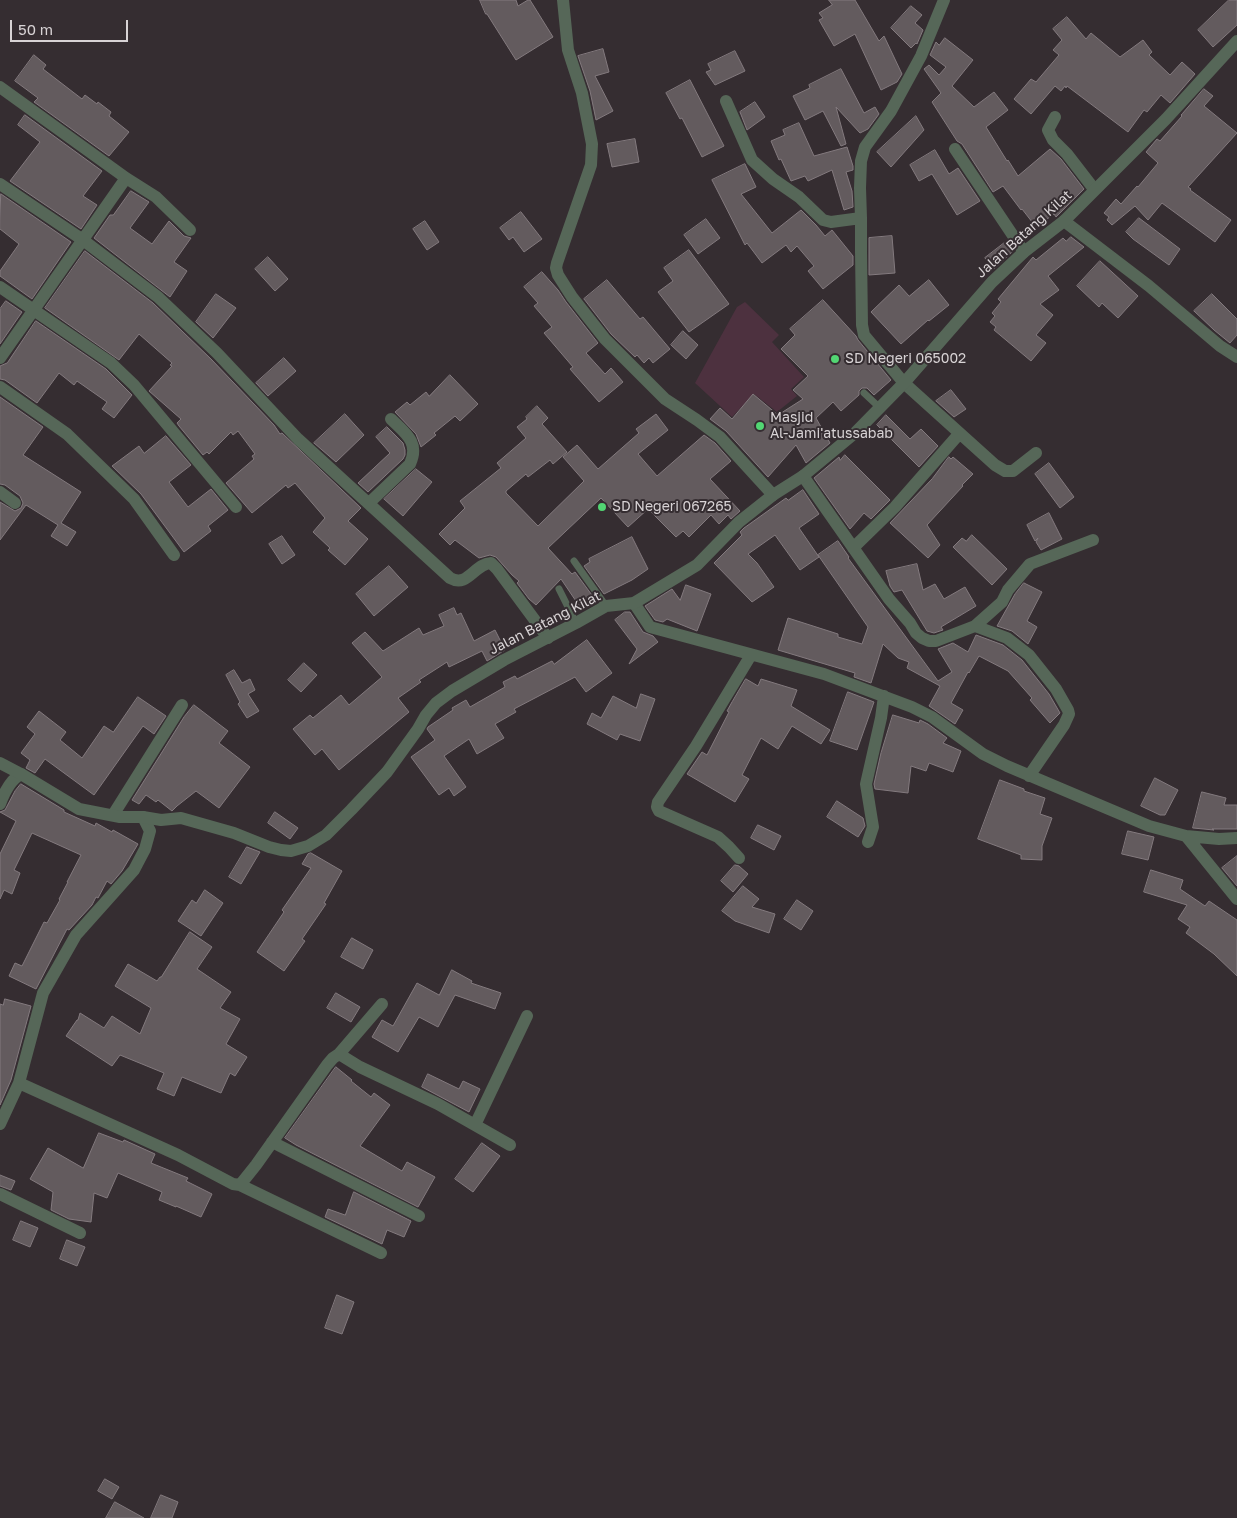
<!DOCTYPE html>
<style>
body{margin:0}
#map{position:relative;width:1237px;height:1518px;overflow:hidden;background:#352d31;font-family:"Golos Text",sans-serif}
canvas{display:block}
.scale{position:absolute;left:10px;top:20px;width:118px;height:22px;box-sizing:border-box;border:2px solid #d8d3d5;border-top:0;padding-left:6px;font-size:15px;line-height:18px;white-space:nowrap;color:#d8d3d5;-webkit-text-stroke:4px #352d31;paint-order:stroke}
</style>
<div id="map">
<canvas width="1237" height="1518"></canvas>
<div class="scale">50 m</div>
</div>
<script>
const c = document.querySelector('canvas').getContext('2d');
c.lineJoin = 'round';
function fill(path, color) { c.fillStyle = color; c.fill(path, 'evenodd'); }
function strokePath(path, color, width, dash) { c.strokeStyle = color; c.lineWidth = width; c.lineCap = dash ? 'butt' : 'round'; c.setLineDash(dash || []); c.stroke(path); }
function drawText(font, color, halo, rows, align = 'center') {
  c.font = font + ' "Golos Text",sans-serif'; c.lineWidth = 4; c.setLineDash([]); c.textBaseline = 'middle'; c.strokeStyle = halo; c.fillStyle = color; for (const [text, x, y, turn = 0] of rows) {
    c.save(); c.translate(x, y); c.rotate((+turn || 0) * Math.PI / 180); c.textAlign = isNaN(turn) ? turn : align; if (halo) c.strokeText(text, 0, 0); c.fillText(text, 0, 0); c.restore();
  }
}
const green = new Path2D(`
 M745,302l34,33 -7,7 32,35 -13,12 6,7 -20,16 -23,-18 -22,23 -37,-34 42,-76z`);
const building = new Path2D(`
 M480,0h36l2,6 10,-6h2l23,37 -37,23 -29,-46h-1z
 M829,0h26l24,41 5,-5 18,38 -5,8 -16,8 -26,-56 -21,12 -15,-26 4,-2 -4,-5 13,-8z
 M1229,0h8v25l-24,22 -15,-17z
 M911,6l11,9 -7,8 8,7 -6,14 -1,-1 -5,5 -20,-20z
 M1067,17l19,22 5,-6 29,24 23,-17 9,12 -3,3 21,20 12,-13 13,12 -25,29 -9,-8 -14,17 -3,-2 -16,22 -61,-46 -1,2 -1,-2 -4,5 -6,-5 -24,28 -17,-15 17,-20 5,3 23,-27 -6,-5 9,-10 -9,-11z
 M945,38l28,22 -21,26 22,21 20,-15 14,18 -22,17 21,34 1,-1 10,16 32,-27 11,10 23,30 -28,28 -2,-3 -18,13 -14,-18 -1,1 -18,-24 -10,6 -31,-48 -5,-3 -25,-39 9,-9 -17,-24 5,-4 10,10 7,-8 -16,-12 6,-13 3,3z
 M603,49l6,23 -14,4 18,35 -17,9 -6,-29 -12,-35z
 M735,51l10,20 -30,14 -9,-13 5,-2 -3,-6z
 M34,55l12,10 -3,4 39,30 3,-4 12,9 1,-2 13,10 -2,4 20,16 -20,24 -75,-54 4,-4 -23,-17z
 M841,69l23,44 11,-6 4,7 -11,15 -8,4 -24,-26 10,37 -5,2 -18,-35 -18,9 -12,-24 17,-8 -1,-3z
 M690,80l34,66 -22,11 -20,-39 -2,1 -14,-26z
 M1204,89l9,7 -9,10 33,27 -49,54 3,2 -1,1 41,30 -16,22 -53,-39 -14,17 -13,-14 -23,19 -5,-5 2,-3 -5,-4 12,-14 5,5 16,-18 1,1 20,-24 -12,-11 11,-13 3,2 22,-25 -1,-1 1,-1z
 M755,102l10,15 -18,13 -7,-18z
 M25,115l77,56 -19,25 14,9 -16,24 -71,-48 30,-39 -22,-17z
 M916,116l8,14 -33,37 -14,-15z
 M799,123l15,33 33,-9 6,19v4l-7,2 6,19 1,16 -9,3 -12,-40 -24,11 -3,-5 -14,5 -10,-22 -2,1 -8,-19 14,-6 -2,-5z
 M635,139l4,23 -27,5 -5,-23z
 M935,150l14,24 9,-6 22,33 -23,14 -25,-41 -13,7 -9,-16z
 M745,164l11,23 -15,7 31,39 29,-23 15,15 9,11 7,-6 21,26v9l-30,24 -15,-18 6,-5 -17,-20 -6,6 -5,-7 -24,18 -15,-20 -2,2 -33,-65z
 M131,191l18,11 -19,26 22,16 17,-23 15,15 7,2 -17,24 13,9 -17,26 -76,-59 16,-23h3z
 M1,194l70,48 -39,57 -32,-23v-5l19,-27 -19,-15z
 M521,212l21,27 -18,13 -11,-15 -4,3 -9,-12z
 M1139,218l41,31 -11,16 -36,-26 -7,-7z
 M706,219l14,19 -22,16 -14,-19z
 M425,221l14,21 -12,8 -14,-21z
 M892,236l3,37 -26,2v-37z
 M1071,237l13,10 -36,29 11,14 -19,14 13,11 -17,20 10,8 -15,18 -37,-31 2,-3 -6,-5 5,-6 -3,-3 9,-11 -3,-3 35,-42 3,3 27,-22 3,3z
 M1007,241l6,10 -19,18 -9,-11z
 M689,250l40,54 -40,28 -31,-40 15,-11 -9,-13z
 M85,251l68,52 58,56 63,66 6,9 2,-1 79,75 -13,13 20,18 -23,26 -17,-15 2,-2 -17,-16 12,-14 -30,-35 -7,5 -2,-3 -34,28 -26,-30 28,-24 -2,-3 3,-2 -17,-23 -5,4 -2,-3 -22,22 -2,-2 -4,3 -24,-29 -2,-3 4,-4 -32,-28 23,-25 -2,-1 2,-2 -33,-29 -20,26 -74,-52z
 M268,257l20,22 -13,12 -20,-22z
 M1100,261l38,35 -20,22 -16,-15 -3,4 -22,-21z
 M542,272l16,18 8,12 32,41 -12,10 19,21 6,-6 12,14 -24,20 -29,-33 3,-2 -29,-34 8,-6 -18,-21 4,-3 -14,-16z
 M607,280l33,39 3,-2 27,32 -17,14 -4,-5 -5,5 -7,-8 -2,2 -24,-23 -27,-35z
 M929,280l20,25 -20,16 -1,-1 -27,24 -30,-32 28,-27 10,11z
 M216,294l20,14 -23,30 -17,-16z
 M1212,294l25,25v16l-7,8 -16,-13 -20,-19z
 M823,300l33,36 2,4 33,40 -17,15 -7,-7h-5l-3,3v4l-18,16 -8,-9 -17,16 14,25 -24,20 -10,-18 -28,32 -42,-46 -16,-12 10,-11 12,11 21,-25 25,21 25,-16 -10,-9 15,-14 -27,-27 14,-14 -5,-6z
 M6,301l16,11 -22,32v-35z
 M36,321l70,48 26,26 -18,23 -12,-9 5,-7 -30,-21 -3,4 -15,-12 -22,30 -32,-23 -5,-1v-13l7,-3z
 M683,331l15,14 -12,14 -15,-14z
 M284,358l12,13 -28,25 -12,-13z
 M450,375l28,29 -18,17 -5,-5 -21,17 2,2 -15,12 -5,-13 -21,-22 12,-10 3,3 16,-13 3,4z
 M951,390l15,19 -12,8 -18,-16z
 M0,397l43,30 -20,28 58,37 -20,31 15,9 -9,14 -16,-10 7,-11 -32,-20 -26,35v-38l15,9 6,-3 2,-5 -3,-7 -15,-11 -5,-1z
 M537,406l11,12 -6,6 25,28 -14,12 -3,-4 -22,17 -2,-3 -20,17v2l32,33 46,-45 -21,-24 14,-12 21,24 41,-36 -3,-4 20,-15 12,16 -30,24 19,22 47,-41 11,8 16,18 -21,18 30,32 -9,8 -3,-4 -9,9 -8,-9 -22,22 -6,-6 -7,6 -28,-28 -20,18 -27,-29 -53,50 24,26 3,-2 22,30 -15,8 -21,-31 -25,26 -7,-6 -12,-16 2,-2 -7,-6 -16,-18 -6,-2 -11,3 -24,-18 -5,5 -11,-11 26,-26 -5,-7 41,-33 -4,-5 29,-25 -9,-11 10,-8 -1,-2z
 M345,414l19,21 -28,27 -22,-19z
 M886,415l24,24 11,-10 17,17 -19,21 -42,-42z
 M387,427l16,16 2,7v5l-2,4 -35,33 -10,-9 32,-30 -14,-16z
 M166,436l25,29 -22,17 19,25 23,-18 17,21 -20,16 3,5 -27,21 -43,-58 -29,-28 27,-20 5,7z
 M845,455l45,45 -19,19 -7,-6 -14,16 -36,-51 25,-21 1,3z
 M949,457l2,2 2,-2 20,17 -11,11 1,1 -36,39 13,20 -12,13 -38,-35 42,-44z
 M1049,463l25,34 -14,11 -25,-34z
 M416,469l16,13 -29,34 -19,-17z
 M803,490l16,24 -20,14 20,29 -19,13 -25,-35 -27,19 9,9 17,24 -22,15 -38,-39 28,-28 -2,-3 4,-4 42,-30 2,2z
 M1049,513l13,26 -21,11 -5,-8 2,-4 -3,3 -8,-16z
 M972,535l35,34 -15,16 -39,-38 9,-9 4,3z
 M282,536l13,19 -13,9 -13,-20z
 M632,537l16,32 -16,11 -28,14 -20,-28 6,-4 -1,-3z
 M838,541l11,16 -1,1 90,123 14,-9 -14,-23 15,-6 15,9 8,-17 27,10 19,15 27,34 11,19 -10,10 -20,-23 2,-2 -24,-27 -29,-15 -10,17 -1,-1 -17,31 12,7 -8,14 -26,-18 11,-20 -33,-18 2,-6 -11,-4 -15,-14 -12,39 -17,-6 1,-4 -77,-23 10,-32 50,16v3l24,7 6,-17 -50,-72z
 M917,564l6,26 12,-6 9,15 21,-12 11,19 -35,21 2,3 -9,3 -7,-2 -25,-41 -8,2 -4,-6 -4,-15z
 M389,566l19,21 -34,29 -18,-22z
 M1024,583l18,9 -15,29 10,6 -9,17 -16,-13 -15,-5 18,-32z
 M686,585l25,9 -14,37 -30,-12 -4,3 -8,-2 -10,-14 27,-17 8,11z
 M454,608l3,7 4,-2 13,28 21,-11 10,20 -18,11 -5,-10 -33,16 -2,-5 -28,18 2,2 -23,16 11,14 -70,58 -17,-21 -7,6 -22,-26 17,-14 3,3 28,-23 8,10 33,-28 -30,-34 13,-11 18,19 36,-23 4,7 21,-9 -5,-11z
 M625,612h5l13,20 10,4 5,6 -29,22 8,-15 -22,-29z
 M587,640l25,33 -26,19 -11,-15 -61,32 2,3 -21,12 9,14 -27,16 -8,-15 -25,17 22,31 -12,9 -5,-8 -10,7 -28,-38 24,-17 -8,-11 1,-2 25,-17 -1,-2 14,-8 4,7 35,-20 -2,-5 12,-6 2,3 35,-18 2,3z
 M304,663l13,12 -16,17 -13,-12z
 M234,670l8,13 8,-4 5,11 -7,4 11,17 -12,7 -9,-14 2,-2 -14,-27z
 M746,679l12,7 3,-7 36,11 -6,16 39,24 -9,14 -29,-18 -14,23 -17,-11 -19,37 7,4 -14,23 -48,-28 15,-22 5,3 22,-43 -2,-1 5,-9z
 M848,692l26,10 -17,48 -27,-9z
 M641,694l14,5 -15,42 -20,-7 -3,6 -30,-16 5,-11 9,5 12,-22 23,12z
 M138,697l28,19 -12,18 -11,-8 -49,69 -49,-36 -10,14 -9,-5 4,-8 -9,-7 14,-19 -8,-7 12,-16 27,21 -6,8 22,18 22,-32 9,6z
 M194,705l34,26 -9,12 31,24 -31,41 -23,-17 -19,15 -5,5 -14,-11 -2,2 -10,-7 -7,9 -7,-4 52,-83z
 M893,715l26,8 1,-3 8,4 19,14 -4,5 18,8 -8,21 -24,-9 -3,8 -15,-5 -3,27 -33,-4 -1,-5 7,-31z
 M1155,778l23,12 -13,25h-5l-19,-9z
 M1000,780l24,9v2l21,7 -5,16 12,4 -10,28v14l-21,-1v-4l-43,-16z
 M21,784l43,26v2l31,14 1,-3 16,9 1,-2 25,14 -16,27 -11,13 -4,-3 -9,17 -2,-1 -4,8 -23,25 -2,-1 -31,60 -27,-13 6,-13 7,3 22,-44 3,1 13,-23 -1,-1 9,-17h-1l14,-27 -49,-22 -18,37 6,3 -8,21 -8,-4 -4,9v-45l16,-33 -16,-9 5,-2 10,-19z
 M1202,792l24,6 -2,7h13v24h-25l2,1 -21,-2z
 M837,801l26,17 2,8 -7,11 -31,-20z
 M275,812l23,16 -8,11 -22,-16z
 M758,825l23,11 -7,14 -23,-12z
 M1128,831l26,6 -6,23 -26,-6z
 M247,847l13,5 -19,32 -12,-7z
 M311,853l31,18 -18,32 2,1 -24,35 3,2 -21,30 -27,-19 27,-40 -2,-2 29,-42 -9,-4 6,-10z
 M1237,856v30l-15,-18z
 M735,865l4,1 9,8 -15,18 -12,-11z
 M1151,870l32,10 -3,9 25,17 4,-5 28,19v56l-23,-22 -28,-21 4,-6 -12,-8 9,-14 -43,-13z
 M743,886l16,13 -7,8 23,7 -6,19 -34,-12 -13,-10z
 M205,890l18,13 -22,33 -23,-15 14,-21 4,3z
 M797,900l16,11 -12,19 -17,-11z
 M190,932l22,15 -15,22 34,23 -11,16 20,11 -14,25 21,13 -12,19 -5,-3 -9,20 -39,-16 -8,19 -17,-7 7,-16 -44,-18 -8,11 -46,-30 11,-16h1l2,-7 24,15 8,-12 28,18 11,-26 -36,-22 13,-22 29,17 3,-4h1z
 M352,938l21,12 -10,19 -22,-12z
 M452,970l20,11 -1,2 30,10 -6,16 -40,-14 -17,32 -19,-10 -21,35 -26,-15 10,-17 11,6 24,-43 22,12z
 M336,993l24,14 -9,15 -24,-14z
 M5,999l26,7 -20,74 -11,25v-101l3,1z
 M336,1067l16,13 -1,1 20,16 3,-4 16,12 -30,41 42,25 5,-9 28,15 -17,30 -122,-62 -11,-7z
 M428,1074l31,15 4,-8 17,8 -11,23 -47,-25z
 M99,1133l24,9 1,-2 31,14 -4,9 37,15 -2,3 26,13 -11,23 -25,-11v1l-17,-7 3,-8 -44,-19 -11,25 -13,-5 -3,29 -22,-3 -18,-9 2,-18 -23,-13 18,-31 35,20z
 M482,1143l18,13 -27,36 -18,-13z
 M0,1175l15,6 -4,9 -11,-4z
 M354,1192l57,29 -7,16 -17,-7 -5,14 -57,-27 3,-8 17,6z
 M21,1221l17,7 -8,19 -17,-7z
 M67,1240l18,7 -8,19 -17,-7z
 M337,1295l17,7 -12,32 -17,-6z
 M105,1479l14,8 -7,12 -14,-8z
 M161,1495l17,7 -6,16h-21z
 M115,1502l29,16h-38z`);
const service = new Path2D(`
 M864,393l15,14
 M574,561l32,45
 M559,589l17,34`);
const minor = new Path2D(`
 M563,0l5,50 14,43 10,51 -1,21 -34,98 -1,5 2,7 14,22 33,42 60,60 32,21 23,17 53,58
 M944,0l-23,56 -30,55 -26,36 -4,14 -1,27 1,30v33l1,74 2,10 40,48 91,82 10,6h8l23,-18
 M0,87l126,91 30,19 34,33
 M726,101l26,59 21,19 26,18 24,23 8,2 30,-4
 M1055,117l-7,13 5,10 14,14 27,35
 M955,149l69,103
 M0,184l83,56 75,57 59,56 81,86 152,139c18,10 24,-14 41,-15l6,6 51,69
 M1064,221l85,65 71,60 17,11
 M0,287l111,76 23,22 102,122
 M0,358l126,-180
 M0,387l67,47 67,65 40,56
 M803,476l86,123 21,24 6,10 6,5 7,3h7l39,-15 27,-24 6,-12 22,-26 63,-24
 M0,492l15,11
 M369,503l41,-39c10,-22 -5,-31 -19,-45
 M853,548l42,-41 64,-73
 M634,603l16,24 174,47 88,33 20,10 51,37 24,12 142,60 37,10 33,3 18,-1
 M975,626l32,12 22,17 27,34 12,21 1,4 -5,11 -35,51
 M0,804c4,-11 10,-24 21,-30
 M113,815l69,-110
 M1186,836l51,63
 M868,842l5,-15 -7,-43 15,-66 3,-22
 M739,858l-10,-11 -11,-10 -59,-26 -2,-4 1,-5 38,-56 55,-91
 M339,1054l21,13 78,37 72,41
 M19,1083l159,72 55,29 7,1 16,-20 71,-100 6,-7 6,-4 43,-50
 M0,1124l19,-41 24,-90 33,-58 58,-65 11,-21 5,-18 -7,-14
 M475,1125l52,-109
 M272,1142l147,74
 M240,1185l141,68
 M0,1194l80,39`);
const tertiary = new Path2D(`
 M0,763l21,11 58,35 41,8h23l18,3 20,-2 53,15 35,14 12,3 10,1 17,-5 18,-11 25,-25 36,-38 31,-43 8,-14 10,-12 16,-12 52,-31 72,-37 30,-17 28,-3 63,-38 42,-43 34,-27 30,-19 52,-43 49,-50 88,-101 32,-30 40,-31 102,-102 71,-78`);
const markers = [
 [835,359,5,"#52d673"],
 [760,426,5,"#52d673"],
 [602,507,5,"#52d673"]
];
const streetNames = [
 ["Jalan Batang Kilat",1024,234,-42],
 ["Jalan Batang Kilat",545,623,-27]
];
const poiNames = [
 ["SD Negeri 065002",845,359],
 ["Masjid",770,418],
 ["Al-Jami'atussabab",770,434],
 ["SD Negeri 067265",612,507]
];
fill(green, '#4d313f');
fill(building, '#635b5e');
strokePath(building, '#837a7e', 1);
strokePath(service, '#566758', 7);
strokePath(minor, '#566758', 12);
strokePath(tertiary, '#566758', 12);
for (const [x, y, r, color] of markers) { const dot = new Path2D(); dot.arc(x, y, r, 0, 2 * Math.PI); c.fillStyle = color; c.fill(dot); strokePath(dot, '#352d31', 2); }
drawText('14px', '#d8d3d5', '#352d31', streetNames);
drawText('14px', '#d8d3d5', '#352d31', poiNames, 'left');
</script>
